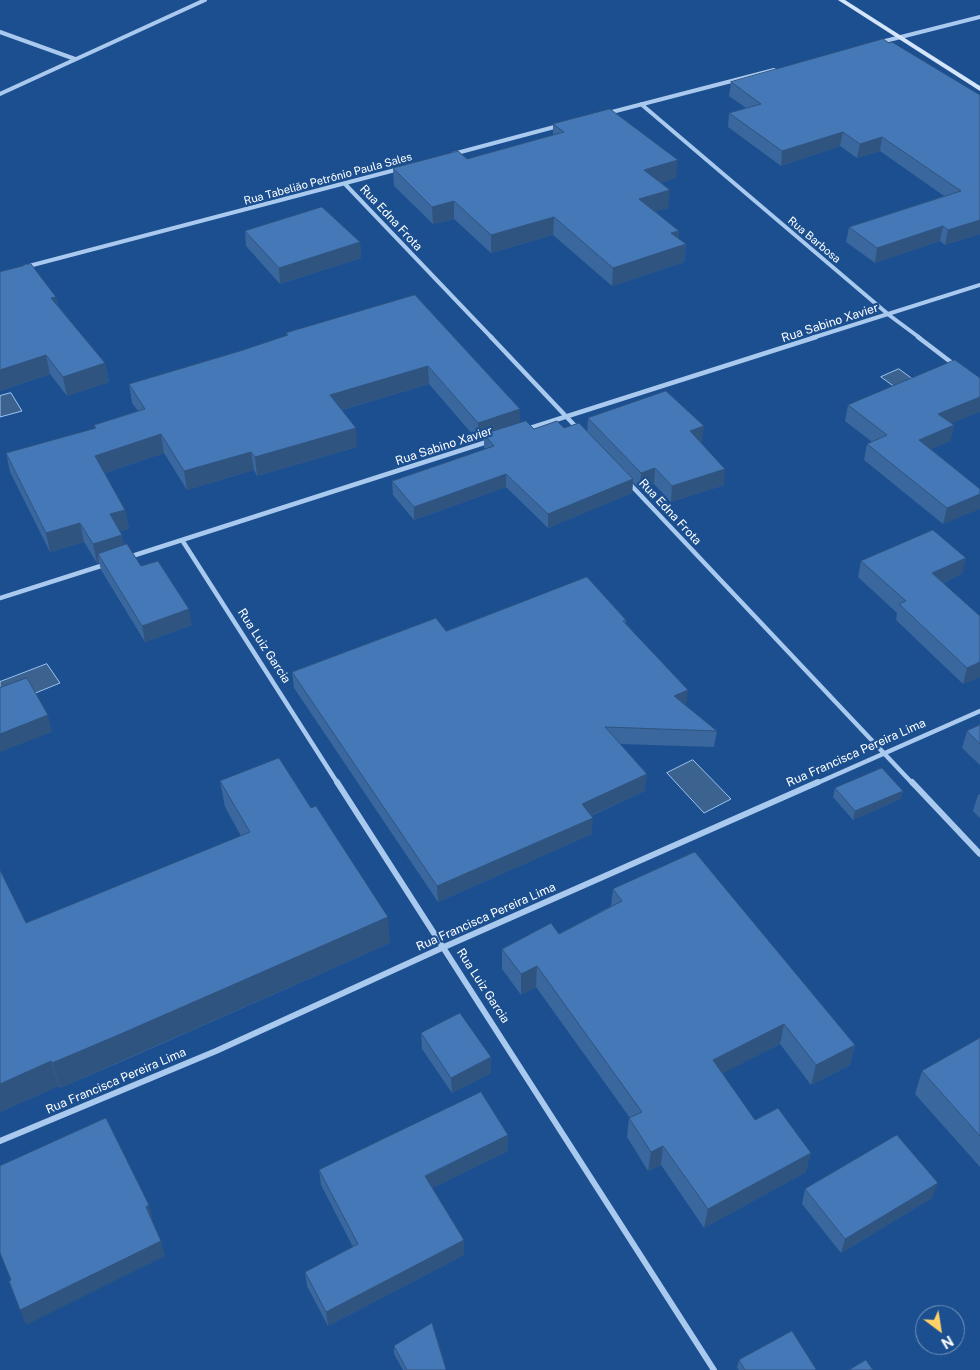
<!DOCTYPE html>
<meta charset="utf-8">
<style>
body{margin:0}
#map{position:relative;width:980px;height:1370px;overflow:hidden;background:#1b4f8f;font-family:"Public Sans",sans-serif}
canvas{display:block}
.north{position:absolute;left:915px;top:1305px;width:50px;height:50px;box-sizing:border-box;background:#1b4f8f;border:1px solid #7695bc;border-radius:50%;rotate:149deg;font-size:14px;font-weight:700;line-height:20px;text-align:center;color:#fff}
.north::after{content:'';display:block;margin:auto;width:18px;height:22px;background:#ffd166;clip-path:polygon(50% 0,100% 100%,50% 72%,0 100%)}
</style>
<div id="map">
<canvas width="980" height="1370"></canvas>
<div class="north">N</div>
</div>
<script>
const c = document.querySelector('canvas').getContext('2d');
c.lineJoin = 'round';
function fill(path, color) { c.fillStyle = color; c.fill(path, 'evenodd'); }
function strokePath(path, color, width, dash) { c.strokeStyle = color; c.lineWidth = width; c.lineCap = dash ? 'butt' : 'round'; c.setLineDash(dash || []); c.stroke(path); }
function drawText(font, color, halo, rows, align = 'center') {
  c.font = font + ' "Public Sans",sans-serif'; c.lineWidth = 4.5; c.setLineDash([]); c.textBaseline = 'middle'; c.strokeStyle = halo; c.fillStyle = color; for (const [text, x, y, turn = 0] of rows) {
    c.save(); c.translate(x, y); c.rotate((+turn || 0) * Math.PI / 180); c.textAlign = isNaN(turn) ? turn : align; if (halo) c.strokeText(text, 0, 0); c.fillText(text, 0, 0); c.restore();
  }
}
const water = new Path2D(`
 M899,369l30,22 -19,7 -29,-21z
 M11,393l11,18 -22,6v-21z
 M47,664l13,19 -54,22 -6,-10v-13z
 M693,760l38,39 -27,14 -37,-40z`);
const minorFar2 = new Path2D(`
 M0,32l75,27
 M881,42l99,-25
 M0,94l205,-94
 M641,104l248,211 31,23
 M608,113l166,-43
 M453,154l105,-28
 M345,184l147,154
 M25,267l374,-98
 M812,338l168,-53`);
const minorFar1 = new Path2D(`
 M491,337l87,92
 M918,337l38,29
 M527,429l289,-92
 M628,482l285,302
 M182,540l156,244
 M129,557l361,-116
 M0,598l107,-34
 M815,784l165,-73`);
const minor = new Path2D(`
 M337,782l377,588
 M912,782l68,72
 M0,1141l216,-90 228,-104 374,-165`);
const secondary = new Path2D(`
 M838,0h7l135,86v5z`);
const wall = new Path2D(`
 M731,82l249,13v139l-35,11 -5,-4 -65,22 -29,-21 3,-15 95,-31 -64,-45 -23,7 -17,-12 -59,20 -53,-39 1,-14 17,-5 -17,-12z
 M553,124l123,54 -16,5 8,25 -13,3 24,20 -1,8 8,5 -2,18 -72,24 -59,-51 -62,18 -37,-34 -21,5 -39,-38 -1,-18 74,-9 86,-24z
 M245,231l115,11 1,16 -81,26 -34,-38z
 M415,295l105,114v14l14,6 30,-1 23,4 1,-14 114,24 -1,1 23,42 -53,17 -17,-18 -14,5 -7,-7 -1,11 -84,35 -42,-41 -92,33 -21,-25 -1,-14 93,-32 -1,-1v-9l-6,2 -49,-57 -87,26 15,37 -100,29 -3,-6 -67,20 -23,-37 -59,20 20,37 4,19 -9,2 4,14 17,21 51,59 -47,17 -44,-72 -2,-8 -2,1 -13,-21 -34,10 -40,-80 -4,-19 89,-24 -1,-4 44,-14 -6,-8 -3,-19 111,-33 47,-15 -1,-3z
 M56,297l2,9 47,57 4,19 -42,14 -17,-22 -50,17z
 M848,405l103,18 3,2 -4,16 -19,8 49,40 -37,35 -79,-64 3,-16 5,-2 -27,-21z
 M966,558l-4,16 -19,9 37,94 -17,7 -67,-64 1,-7 -39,-36 3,-16z
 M626,620v4l60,82 31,25 -3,16 -94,-3 25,47 -54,25 1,18 -154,68 -144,-214 -2,-16 154,-41z
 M980,725v40l-18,-17 5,-17z
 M220,781l170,162 -267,118 -63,27 -1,-2 -59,26v-242l26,53 215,-87 -16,-29z
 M835,788l68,3 -3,8 -47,21 -20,-23z
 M980,794v24l-7,-7 5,-16z
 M613,889l242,156 -5,20 -39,20 -31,-41 -58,29 33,47 51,52 -102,56 -43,-63 -13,6 -21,-34 2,-19h1l-94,-131 -15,8 -19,-26v-20l57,-15 52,-28z
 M421,1033l70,24v16l-39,20 -30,-44z
 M980,1038v129l-65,-73 7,-23z
 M508,1151l-76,37 32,52v15l-136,71 -21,-40 -2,-14 48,-25 -32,-62 -2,-15z
 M805,1189l127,9 -91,55 -39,-49z
 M394,1346l51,24h-42l-9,-16z
 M739,1360l77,9v1h-77l-2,-2z`);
const shadedWall = new Path2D(`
 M843,132l-3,14 -59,20 1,-15z
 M882,137l-2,14 -23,7 3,-14z
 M678,160l-2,18 -33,10 1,-18z
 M670,190l-2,18 -30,8 1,-17z
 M454,201v18l-21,5 -1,-17z
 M554,217l-1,18 -62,18v-18z
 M980,220v14l-35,11 3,-15z
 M943,226l-3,15 -65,22 2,-15z
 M679,231l-1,16 8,-3 -2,18 -72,24 1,-18 58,-35z
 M360,242l1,16 -81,26 -1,-16z
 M56,297l4,18 -9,-17z
 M46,355l4,19 -50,17v-21z
 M105,363l4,19 -42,14 -4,-19z
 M428,366l1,18 -98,29 -1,-18z
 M980,397v15l-45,18 3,-16z
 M520,409v19l-36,6v5l-6,2v-18z
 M954,425l-4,16 -34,15 3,-16z
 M704,426l-2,16 -14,5 2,-16z
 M356,428l1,19 -100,29 -2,-19z
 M161,434l3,19 -65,22 -4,-19z
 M251,452l3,18 -67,20 -3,-19z
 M655,468l-1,16 -14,5 1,-16z
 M725,469l-1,16 -53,17 1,-16z
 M506,474v13l-92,33v-13z
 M633,479l-1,14 -84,35v-14z
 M980,494v15l-37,15 4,-16z
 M125,510l4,19 -15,4 -4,-19z
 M80,523l4,19 -34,10 -4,-19z
 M122,535l4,18 -28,1 1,8 -2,1 -4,-19z
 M966,558l-4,16 -34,15 4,-16z
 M189,609l3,16 -47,17 -3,-16z
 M980,662v15l-17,7 4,-16z
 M688,690l-2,17 -12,-11z
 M48,715l4,17 -52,20v-18z
 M647,774l-2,17 -64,29 1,-16z
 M903,791l-3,8 -47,21 2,-9z
 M593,818l-1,16 -154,68 -1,-16z
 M388,917l2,26 -330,145 -8,-25z
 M537,966l-1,21 -15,8v-21z
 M784,1024l-4,20 -70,36 3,-20z
 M855,1045l-5,20 -39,20 5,-20z
 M491,1057v16l-39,20 -1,-15z
 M51,1061l8,25 -59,26v-28z
 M508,1135v16l-82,40 -1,-15z
 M663,1146l-2,19 -13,6 3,-19z
 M811,1153l-5,19 -102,56 4,-19z
 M938,1183l-6,15 -91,55 4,-14z
 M149,1205l4,15 -3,2 -4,-15z
 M464,1240v15l-136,71 -2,-14z
 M161,1241l4,15 -139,69 -6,-15z`);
const building = new Path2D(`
 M883,39l6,4 3,-1 88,53v125l-32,10 -5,-4 -66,22 -28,-21 112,-36 -79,-54 -22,7 -17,-12 -61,19 -53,-38 32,-9 -30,-22z
 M610,109l68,51 -34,10 26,20 -31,9 40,32 -8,2 15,11 -73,24 -59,-51 -63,18 -37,-34 -22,6 -39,-39 65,-17 9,8 97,-27 -11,-8z
 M322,207l38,35 -81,26 -34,-37z
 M31,264l25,33 -5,1 54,65 -42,14 -17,-22 -46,15v-98z
 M415,295l105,114 -42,14 -50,-57 -98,29 26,33 -101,29 -4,-5 -67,19 -23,-37 -66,22 30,54 -15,4 12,21 -29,9 -13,-21 -34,10 -40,-80 90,-25 -2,-3 51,-16 -16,-25 111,-33 48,-16 -2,-2z
 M955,360l25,18v19l-42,17 16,11 -35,15 61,49v5l-33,14 -80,-64 20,-9 -39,-30z
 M666,391l38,35 -14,5 35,38 -53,17 -17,-18 -14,5 -53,-55z
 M526,421l8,8 23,-8 7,7 15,-5 54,56 -85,35 -42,-40 -92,33 -22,-26 102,-35 -10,-12z
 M933,530l33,28 -34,15 48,43v46l-13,6 -68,-64 7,-3 -45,-40z
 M127,544l14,22 17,-5 31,48 -47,17 -44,-72z
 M587,577l39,43 -3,1 65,69 -14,6 43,35 -112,-4 42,47 -65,30 11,14 -156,68 -145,-214 144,-54 10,13z
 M27,678l21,37 -48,19v-46z
 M980,725v19l-13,-13z
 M279,758l32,50 5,-2 72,111 -272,119 -64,27 -1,-2 -51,23v-214l26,53 224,-91 -30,-51z
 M882,768l21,23 -48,20 -20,-23z
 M695,852l160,193 -39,20 -32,-41 -71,36 42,60 23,-12 33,45 -103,56 -45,-63 -12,6 -22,-34 13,-6 -105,-146 -16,8 -19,-25 49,-26 8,11 63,-33 -9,-12z
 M460,1013l31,44 -40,21 -30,-45z
 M980,1038v98l-58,-65z
 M481,1092l27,43 -83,41 39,64 -138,72 -21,-40 53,-28 -39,-74z
 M106,1118l43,87 -3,2 15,34 -141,69 -11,-29 2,-1 -11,-27v-87z
 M897,1135l41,48 -93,56 -40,-50z
 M432,1323l14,46 -1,1h-38l-13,-24z
 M792,1331l24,38 -1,1h-70l-6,-10z
 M866,1360l7,10h-24z`);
const farStreetnames = [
 ["Rua Tabelião Petrônio Paula Sales",328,179,-15],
 ["Rua Barbosa",814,240,40]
];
const streetNames = [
 ["Rua Edna Frota",391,218,47],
 ["Rua Sabino Xavier",830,323,-18],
 ["Rua Sabino Xavier",444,446,-18],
 ["Rua Edna Frota",670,512,47],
 ["Rua Luiz Garcia",264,646,57],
 ["Rua Francisca Pereira Lima",856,753,-24],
 ["Rua Francisca Pereira Lima",486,917,-24],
 ["Rua Luiz Garcia",483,986,57],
 ["Rua Francisca Pereira Lima",116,1081,-23]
];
fill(water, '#3c6290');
strokePath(water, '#9cc4f0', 1);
strokePath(minorFar2, '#a9c9ee', 4);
strokePath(minorFar1, '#a9c9ee', 4.5);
strokePath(minor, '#a9c9ee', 6);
fill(secondary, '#d6e6fa');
fill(wall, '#3a679d');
fill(shadedWall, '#305480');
fill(building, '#4478b7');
strokePath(building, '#305480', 1);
drawText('11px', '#fff', '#1b4f8f', farStreetnames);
drawText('12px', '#fff', '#1b4f8f', streetNames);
</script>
